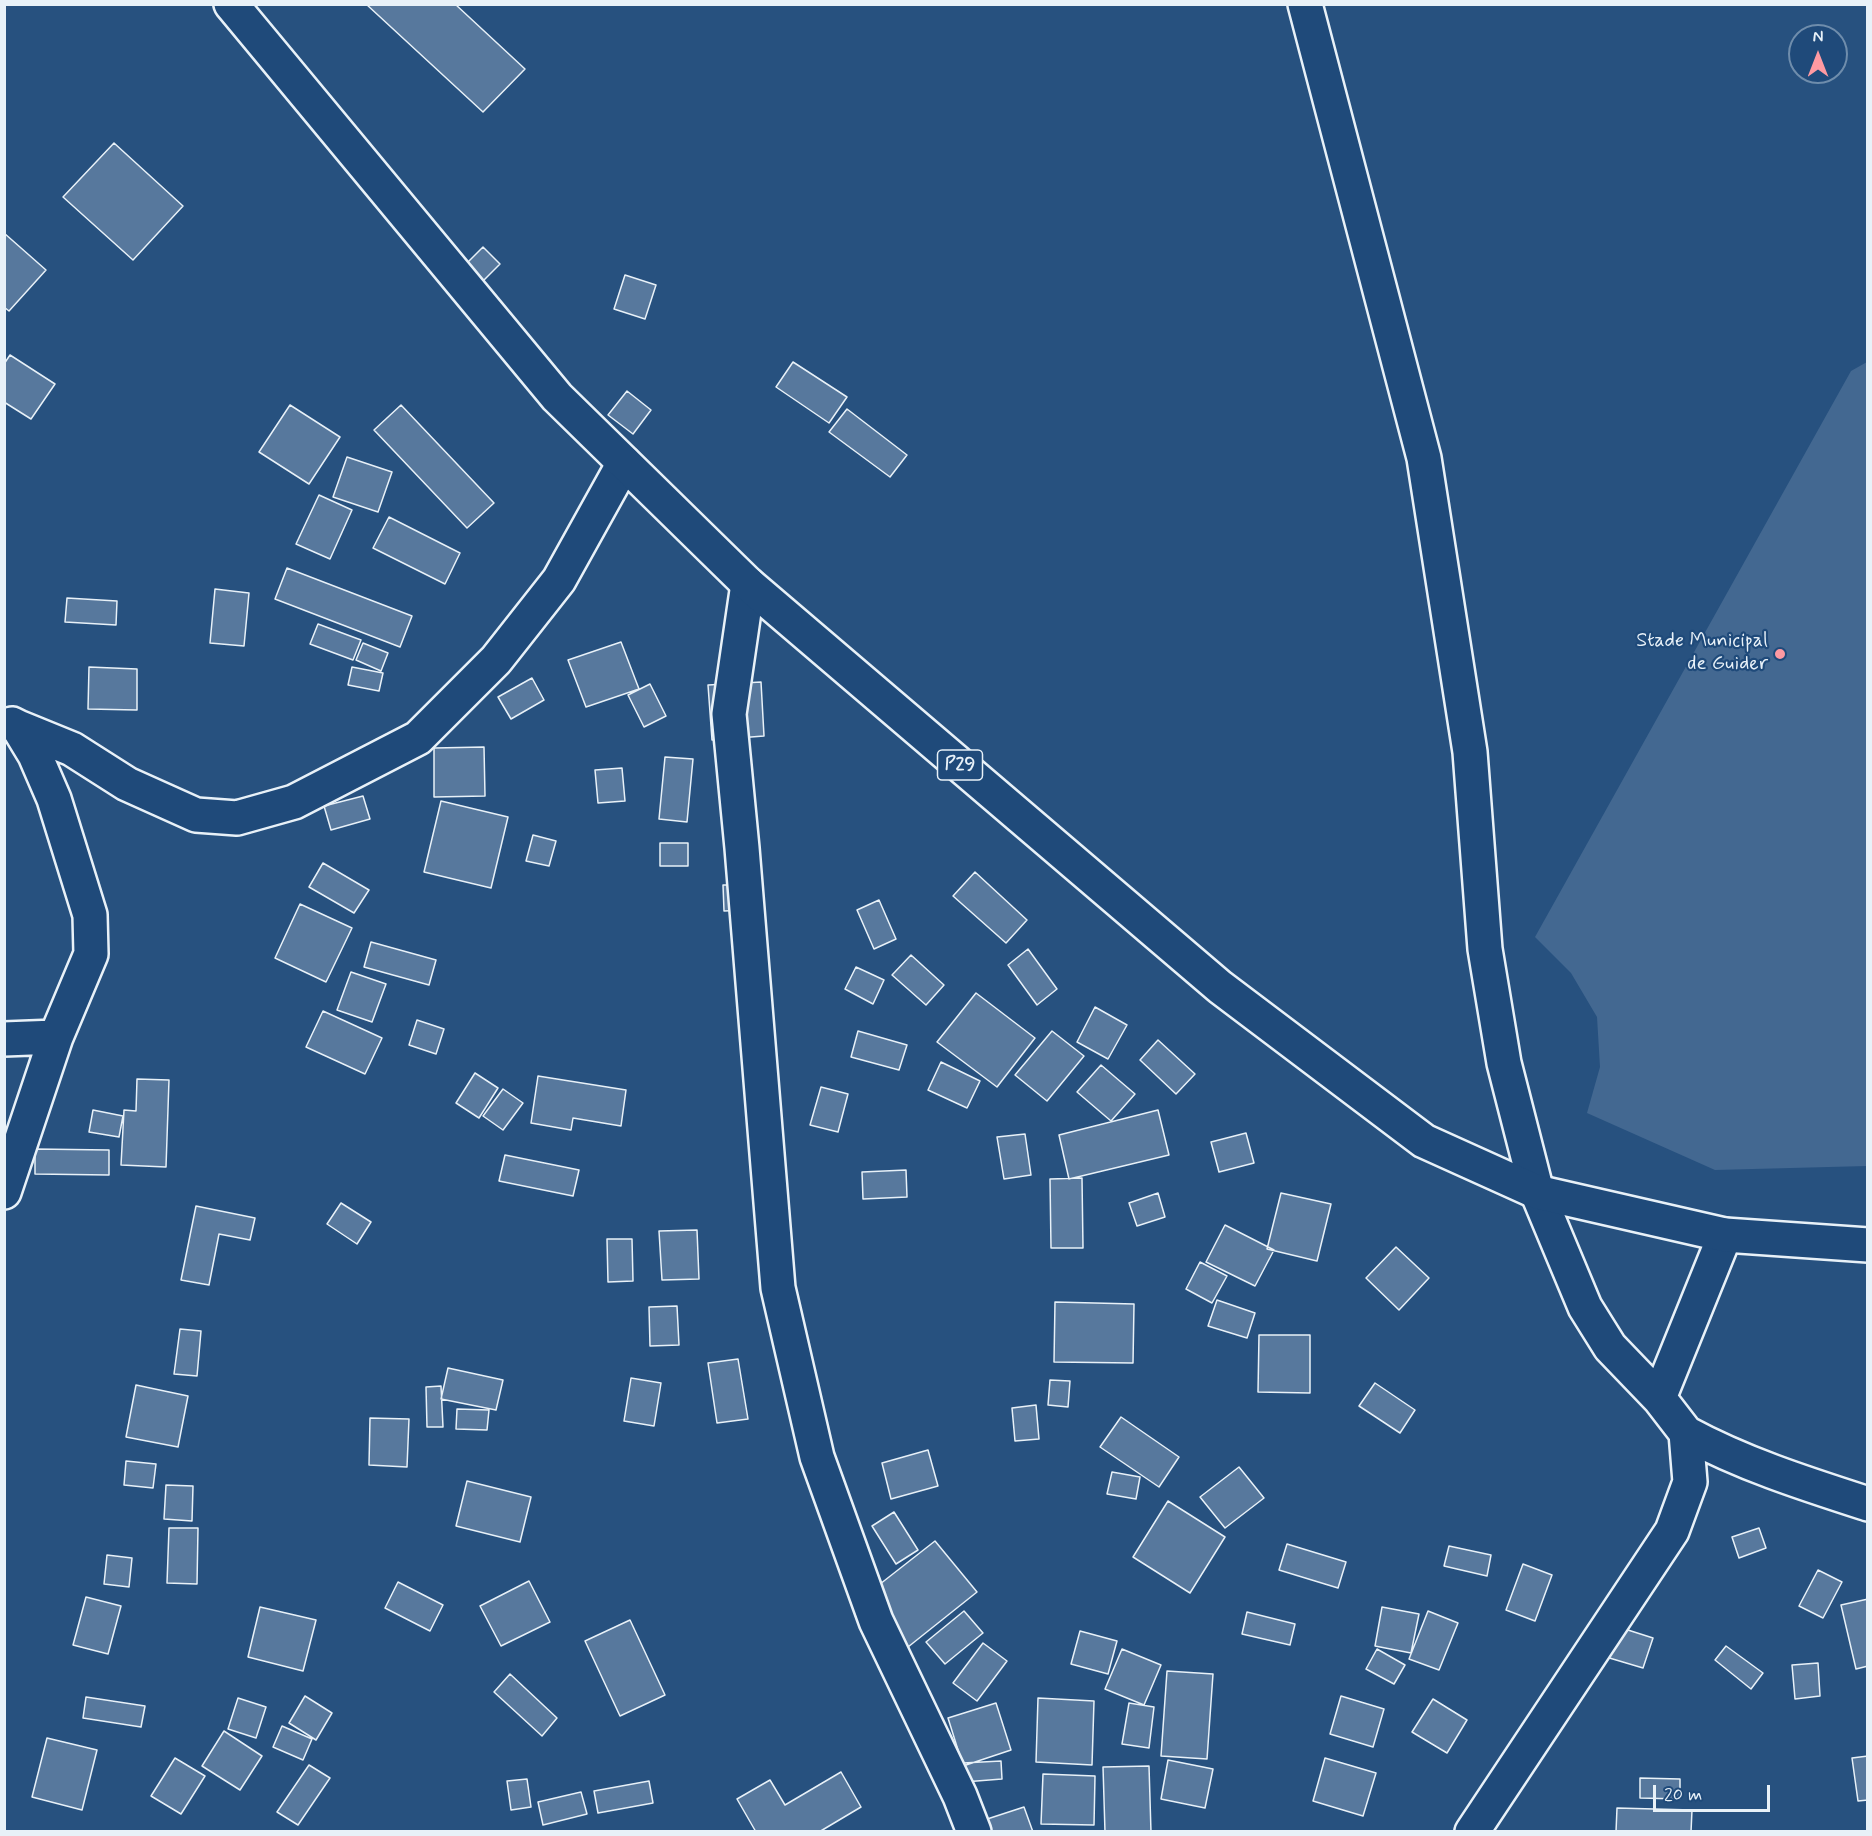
<!DOCTYPE html>
<style>
body{margin:0}
#map{position:relative;width:1872px;height:1836px;overflow:hidden;background:#27517f;font-family:Mynerve,sans-serif}
canvas{display:block}
.frame{position:absolute;inset:0;border:6px solid #e8f1f8;pointer-events:none}
.north{position:absolute;left:1788px;top:24px;width:60px;height:60px;box-sizing:border-box;background:#1f4a7a;border:2px solid #6f8dac;border-radius:50%;rotate:0deg;font-size:16px;font-weight:700;line-height:24px;text-align:center;color:#e8f1f8}
.north::after{content:'';display:block;margin:auto;width:21px;height:27px;background:#ff9aa2;clip-path:polygon(50% 0,100% 100%,50% 72%,0 100%)}
.scale{position:absolute;left:1653px;top:1785px;width:117px;height:27px;box-sizing:border-box;border:3px solid #e8f1f8;border-top:0;padding-left:8px;font-size:18px;line-height:21px;white-space:nowrap;color:#e8f1f8;-webkit-text-stroke:4px #1f4a7a;paint-order:stroke}
</style>
<div id="map">
<canvas width="1872" height="1836"></canvas>
<div class="frame"></div>
<div class="north">N</div>
<div class="scale">20 m</div>
</div>
<script>
const c = document.querySelector('canvas').getContext('2d');
c.lineJoin = 'round';
function fill(path, color) { c.fillStyle = color; c.fill(path, 'evenodd'); }
function strokePath(path, color, width, dash) { c.strokeStyle = color; c.lineWidth = width; c.lineCap = dash ? 'butt' : 'round'; c.setLineDash(dash || []); c.stroke(path); }
function drawText(font, color, halo, rows, align = 'center') {
  c.font = font + ' Mynerve,sans-serif'; c.lineWidth = 4.5; c.setLineDash([]); c.textBaseline = 'middle'; c.strokeStyle = halo; c.fillStyle = color; for (const [text, x, y, turn = 0] of rows) {
    c.save(); c.translate(x, y); c.rotate((+turn || 0) * Math.PI / 180); c.textAlign = isNaN(turn) ? turn : align; if (halo) c.strokeText(text, 0, 0); c.fillText(text, 0, 0); c.restore();
  }
}
const green = new Path2D(`
 M1867,362v804l-152,4 -128,-57 13,-46 -3,-50 -26,-44 -36,-36 316,-566z`);
const building = new Path2D(`
 M366,4h89l70,65 -42,43z
 M114,143l69,63 -50,54 -70,-63z
 M4,233l42,37 -37,41 -5,-4z
 M483,247l17,17 -24,24 -17,-17z
 M625,275l31,10 -11,34 -31,-10z
 M10,355l45,29 -24,35 -27,-17v-38z
 M793,362l54,35 -18,26 -53,-36z
 M627,391l24,19 -18,24 -25,-19z
 M290,405l50,32 -31,47 -50,-32z
 M401,405l93,98 -27,25 -93,-98z
 M847,409l60,46 -17,22 -61,-45z
 M347,457l45,15 -14,40 -45,-15z
 M319,495l33,15 -22,49 -34,-15z
 M389,517l71,36 -15,31 -72,-36z
 M287,568l125,48 -12,31 -125,-48z
 M215,589l34,4 -5,53 -34,-3z
 M67,598l50,3 -1,24 -51,-3z
 M318,624l43,16 -8,20 -43,-16z
 M621,642l18,47 -53,18 -18,-47z
 M363,643l25,10 -7,18 -25,-11z
 M89,667l48,2v41l-49,-1z
 M352,667l31,6 -4,18 -31,-6z
 M532,678l12,22 -33,19 -13,-22z
 M761,682l3,54 -52,4 -4,-55z
 M650,684l16,32 -22,11 -16,-32z
 M484,747l1,49 -51,1v-49z
 M665,757l28,2 -6,63 -28,-3z
 M622,768l3,33 -27,2 -3,-33z
 M363,796l7,23 -39,11 -7,-24z
 M441,801l67,16 -17,71 -67,-16z
 M533,835l23,6 -7,25 -23,-5z
 M660,843h28v23h-28z
 M323,863l46,27 -15,23 -45,-26z
 M975,872l52,48 -21,23 -53,-47z
 M723,885h23v25l-22,1z
 M879,900l17,39 -22,10 -17,-39z
 M300,904l52,24 -26,54 -51,-24z
 M371,942l65,18 -7,25 -65,-18z
 M1028,949l29,40 -20,16 -29,-40z
 M911,955l33,30 -18,20 -34,-30z
 M856,967l28,13 -11,24 -28,-15z
 M351,972l35,12 -14,38 -35,-12z
 M976,993l59,45 -38,49 -60,-45z
 M1095,1007l32,18 -19,34 -31,-17z
 M323,1011l59,27 -17,36 -59,-27z
 M417,1020l27,9 -8,25 -27,-9z
 M858,1031l49,14 -8,25 -48,-13z
 M1052,1031l32,25 -37,45 -32,-26z
 M1158,1040l37,34 -19,20 -36,-34z
 M941,1062l39,19 -13,27 -39,-18z
 M1101,1065l34,29 -24,27 -34,-29z
 M475,1073l23,15 -19,30 -23,-15z
 M538,1076l88,14 -5,36 -48,-8 -2,12 -40,-7z
 M137,1079l32,1 -3,87 -45,-2 3,-55 12,1z
 M821,1087l27,7 -10,38 -28,-7z
 M503,1089l20,14 -20,27 -20,-14z
 M93,1110l30,6 -4,21 -30,-5z
 M1158,1110l11,45 -100,24 -10,-44z
 M1246,1133l8,30 -35,9 -8,-30z
 M1025,1134l6,41 -27,4 -7,-42z
 M35,1149l74,1v25l-74,-1z
 M505,1155l74,15 -6,26 -74,-15z
 M906,1170l1,27 -44,2 -1,-27z
 M1082,1178l1,70h-32l-1,-69z
 M1158,1193l7,24 -28,9 -8,-23z
 M1281,1193l50,11 -14,57 -50,-12z
 M341,1203l30,19 -14,22 -30,-20z
 M196,1206l59,12 -5,22 -31,-6 -10,51 -28,-5z
 M1225,1225l49,25 -19,36 -49,-24z
 M697,1230l2,49 -37,1 -3,-49z
 M607,1239h25l1,42 -25,1z
 M1396,1247l33,31 -30,32 -33,-32z
 M1200,1262l27,14 -15,27 -26,-14z
 M1217,1300l38,13 -8,25 -39,-12z
 M1055,1302l79,2 -1,59 -79,-1z
 M677,1306l2,39 -29,1 -1,-39z
 M180,1329l21,2 -4,45 -23,-2z
 M1259,1335h51v58l-52,-1z
 M738,1359l10,60 -31,4 -9,-60z
 M448,1368l55,12 -7,30 -55,-11z
 M631,1378l30,5 -7,43 -30,-5z
 M1050,1380l20,1 -2,26 -20,-2z
 M1375,1383l40,27 -15,23 -41,-27z
 M136,1385l52,11 -10,51 -52,-10z
 M441,1386l2,41h-16l-1,-40z
 M1036,1405l3,34 -24,2 -3,-33z
 M457,1409l32,1 -2,20 -31,-1z
 M1121,1417l58,40 -20,30 -59,-40z
 M370,1418l39,1 -2,48 -38,-2z
 M928,1450l10,36 -47,13 -9,-36z
 M126,1461l30,3 -3,24 -29,-3z
 M1239,1467l25,31 -39,30 -25,-31z
 M1112,1472l28,5 -4,22 -29,-5z
 M467,1481l64,16 -11,45 -64,-16z
 M166,1485l27,1 -1,35 -28,-2z
 M1168,1501l57,36 -35,56 -57,-36z
 M894,1512l24,38 -22,14 -24,-38z
 M169,1528h29l-1,56 -30,-1z
 M1759,1528l7,20 -27,10 -7,-21z
 M935,1541l42,51 -69,55 -42,-52z
 M1287,1544l59,18 -8,26 -59,-18z
 M1449,1546l42,9 -4,21 -43,-10z
 M107,1555l25,3 -3,29 -25,-3z
 M1523,1564l29,11 -17,46 -29,-11z
 M1818,1570l24,12 -19,36 -24,-12z
 M529,1581l21,41 -49,24 -21,-40z
 M398,1582l45,23 -13,26 -45,-23z
 M86,1597l35,9 -13,48 -35,-9z
 M1868,1599v67l-12,3 -15,-64z
 M260,1607l56,13 -13,51 -55,-14z
 M1382,1607l37,7 -8,39 -36,-7z
 M964,1611l19,22 -38,31 -19,-22z
 M1428,1611l30,12 -19,47 -30,-11z
 M1247,1612l48,12 -5,21 -48,-11z
 M630,1620l35,75 -45,21 -35,-75z
 M1606,1623l47,15 -10,30 -47,-14z
 M1080,1631l37,10 -9,33 -37,-10z
 M983,1643l24,18 -30,40 -24,-18z
 M1726,1646l37,27 -12,16 -36,-29z
 M1122,1649l39,16 -17,40 -39,-16z
 M1377,1649l28,16 -11,19 -28,-15z
 M1818,1663l2,33 -25,3 -3,-34z
 M1167,1671l46,3 -6,85 -46,-3z
 M510,1674l47,44 -15,18 -48,-44z
 M305,1696l27,17 -16,27 -27,-17z
 M1341,1696l43,13 -11,38 -43,-13z
 M86,1697l59,9 -4,21 -58,-9z
 M238,1698l28,9 -10,31 -28,-9z
 M1038,1698l56,3 -2,64 -56,-3z
 M1433,1699l34,21 -20,33 -35,-21z
 M996,1703l15,47 -48,16 -15,-48z
 M1129,1703l25,4 -5,41 -27,-4z
 M282,1726l30,13 -9,21 -30,-13z
 M224,1731l38,25 -22,34 -38,-24z
 M47,1738l50,12 -15,60 -50,-13z
 M1868,1756v44l-10,1 -6,-43z
 M175,1758l30,18 -24,38 -30,-18z
 M1325,1758l51,15 -13,43 -50,-15z
 M1168,1760l45,9 -8,39 -44,-9z
 M1001,1761l1,18 -38,3 -1,-19z
 M309,1765l21,13 -32,47 -21,-13z
 M1149,1766l2,66h-46l-2,-65z
 M841,1772l20,35 -42,25h-63l-19,-33 33,-19 15,25z
 M1043,1774l52,2 -1,49 -53,-1z
 M1640,1778l40,1v20l-40,-1z
 M527,1779l4,28 -20,3 -4,-29z
 M649,1781l4,22 -55,10 -4,-22z
 M581,1792l6,22 -44,11 -5,-23z
 M1024,1807l9,25h-55l-3,-9z
 M1617,1808l75,2 -1,22h-75z`);
const minor = new Path2D(`
 M1305,4l119,454 46,294 15,197 19,114 33,129 48,115 25,40 49,51 27,35 4,49 -18,49 -200,301
 M748,584l-19,130 13,134 36,440 39,169 59,164 84,175 14,36
 M18,727l54,22 55,35 69,31 41,3 57,-16 124,-64 78,-78 63,-80 65,-117
 M4,1039l52,-2
 M4,1192l52,-155 35,-83 -1,-39 -36,-116 -19,-44 -17,-28 -6,-3
 M1659,1398l66,-163
 M1686,1433c57,31 120,51 182,71`);
const major = new Path2D(`
 M231,4l326,393 191,187 472,403 204,154 113,51 188,43 143,10`);
const markers = [
 [1780,654,6,"#ff9aa2"]
];
const shields = [
 [960,765,45]
];
const shieldNames = [
 ["P29",960,765]
];
const poiNames = [
 ["Stade Municipal",1768,642],
 ["de Guider",1768,665]
];
fill(green, '#436891');
fill(building, '#57789d');
strokePath(building, '#e8f1f8', 1.5);
strokePath(minor, '#e8f1f8', 38);
strokePath(major, '#e8f1f8', 38);
strokePath(minor, '#1f4a7a', 33);
strokePath(major, '#1f4a7a', 33);
for (const [x, y, r, color] of markers) { const dot = new Path2D(); dot.arc(x, y, r, 0, 2 * Math.PI); c.fillStyle = color; c.fill(dot); strokePath(dot, '#1f4a7a', 2); }
for (const [x, y, w] of shields) { const box = new Path2D(); box.roundRect(x - w / 2, y - 15, w, 30, 4.5); c.fillStyle = '#1f4a7a'; c.fill(box); strokePath(box, '#e8f1f8', 1.5); }
drawText('bold 18px', '#e8f1f8', null, shieldNames);
drawText('20px', '#e8f1f8', '#1f4a7a', poiNames, 'right');
</script>
